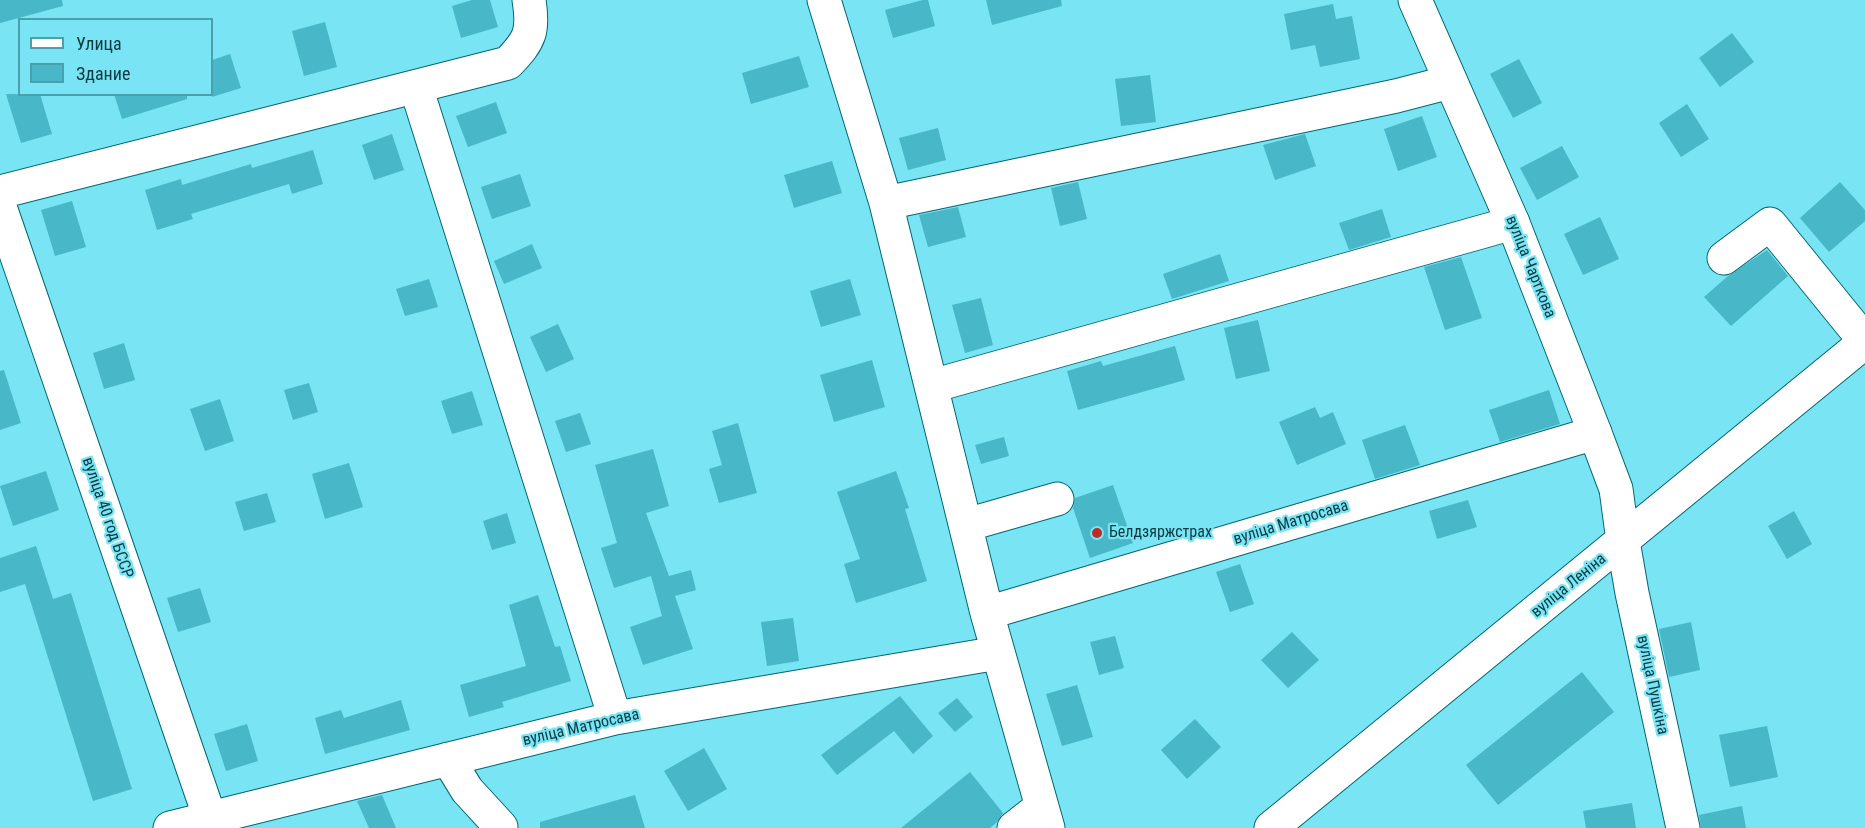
<!DOCTYPE html>
<meta charset="utf-8">
<style>
body{margin:0}
#map{position:relative;width:1865px;height:828px;overflow:hidden;background:#78e4f4;font-family:"Roboto Condensed",sans-serif}
canvas{display:block}
.legend{position:absolute;left:18px;top:18px;width:195px;height:78px;box-sizing:border-box;background:#78e4f4;border:2px solid #4ca0ac;margin:0;padding:8px 10px;list-style:none;font-size:18px;color:#093a41}
.legend li{display:flex;align-items:center;gap:12px;height:30px}
.legend b{width:30px;border:2px solid #4ca0ac}
</style>
<div id="map">
<canvas width="1865" height="828"></canvas>
<ul class="legend">
<li><b style="height:8px;background:#fff"></b>Улица</li>
<li><b style="height:16px;background:#48b7c7"></b>Здание</li>
</ul>
</div>
<script>
const c = document.querySelector('canvas').getContext('2d');
c.lineJoin = 'round';
function fill(path, color) { c.fillStyle = color; c.fill(path, 'evenodd'); }
function strokePath(path, color, width, dash) { c.strokeStyle = color; c.lineWidth = width; c.lineCap = dash ? 'butt' : 'round'; c.setLineDash(dash || []); c.stroke(path); }
function drawText(font, color, halo, rows, align = 'center') {
  c.font = font + ' "Roboto Condensed",sans-serif'; c.lineWidth = 4.5; c.setLineDash([]); c.textBaseline = 'middle'; c.strokeStyle = halo; c.fillStyle = color; for (const [text, x, y, turn = 0] of rows) {
    c.save(); c.translate(x, y); c.rotate((+turn || 0) * Math.PI / 180); c.textAlign = isNaN(turn) ? turn : align; if (halo) c.strokeText(text, 0, 0); c.fillText(text, 0, 0); c.restore();
  }
}
const building = new Path2D(`
 M0,0h62l1,6 -63,17z
 M472,0h18l8,27 -37,11 -9,-32z
 M923,0h5l7,26 -42,12 -8,-28z
 M986,0h75l1,6 -70,19z
 M1333,4l3,15 16,-3 8,43 -40,8 -5,-22 -24,5 -7,-36z
 M325,22l12,45 -33,9 -12,-45z
 M1732,33l22,29 -34,25 -21,-29z
 M230,54l11,34 -29,9v-37z
 M799,56l10,31 -58,17 -9,-31z
 M1519,59l23,44 -29,15 -23,-44z
 M1150,75l6,47 -35,4 -6,-47z
 M6,94h34l12,40 -31,9z
 M114,94h73v5l-65,20z
 M496,102l11,31 -39,14 -12,-31z
 M1687,104l22,35 -28,18 -22,-34z
 M1422,116l15,41 -39,14 -14,-42z
 M938,128l8,32 -38,10 -9,-32z
 M392,134l12,36 -30,10 -12,-35z
 M1305,134l11,32 -41,14 -12,-35z
 M1562,146l17,31 -42,23 -17,-32z
 M313,150l10,34 -31,10 -3,-10 -98,30 2,5 -36,11 -12,-40 36,-11 1,6 69,-21 1,4z
 M832,161l10,32 -48,15 -10,-33z
 M520,174l11,32 -39,13 -11,-32z
 M1078,182l9,37 -27,7 -9,-38z
 M1840,182l25,28v11l-36,31 -29,-34z
 M72,201l14,46 -31,9 -14,-46z
 M958,207l8,30 -38,10 -9,-32z
 M1382,209l9,28 -42,13 -10,-27z
 M1600,217l19,42 -36,16 -19,-41z
 M532,244l10,24 -38,16 -10,-23z
 M1767,250l21,26 -57,50 -27,-29 24,-21z
 M1220,254l9,27 -57,18 -9,-25z
 M1461,257l21,61 -37,12 -21,-63z
 M429,279l9,28 -33,9 -9,-27z
 M850,279l11,36 -40,12 -11,-36z
 M981,298l12,47 -28,8 -13,-48z
 M1258,320l12,51 -34,8 -12,-51z
 M558,324l16,35 -28,13 -16,-35z
 M124,343l11,37 -31,9 -11,-36z
 M1175,346l10,34 -107,30 -11,-39 34,-10 2,5z
 M872,360l13,47 -51,15 -14,-47z
 M4,370l17,53 -21,7v-59z
 M309,383l9,29 -25,8 -9,-30z
 M1549,390l11,34 -60,18 -11,-32z
 M472,391l11,34 -31,9 -11,-33z
 M220,399l14,42 -29,10 -15,-42z
 M1315,407l5,11 13,-6 13,32 -49,21 -18,-43z
 M580,413l11,31 -25,8 -11,-31z
 M738,423l19,70 -38,10 -10,-34 13,-4 -10,-34z
 M1405,425l15,40 -45,14 -13,-39z
 M1004,437l5,19 -28,8 -6,-19z
 M653,449l16,57 -23,7 23,63 22,-6 5,20 -21,6 18,53 -50,16 -13,-38 32,-11 -11,-40 -37,12 -13,-40 16,-5 -22,-78z
 M349,463l14,44 -38,12 -13,-45z
 M46,471l13,39 -46,16 -13,-40z
 M896,471l13,37 -4,1 22,72 -71,22 -12,-39 16,-5 -23,-67z
 M1113,485l20,58 -43,15 -17,-50 2,-10z
 M267,493l9,29 -32,9 -9,-29z
 M1468,500l9,27 -40,12 -8,-28z
 M1794,511l18,33 -25,15 -19,-33z
 M507,513l9,30 -24,7 -9,-29z
 M36,546l17,53 18,-6 61,196 -39,12 -68,-217 -25,8v-34z
 M1240,564l14,40 -24,8 -14,-40z
 M200,588l11,34 -33,10 -11,-34z
 M538,595l17,52 5,-1 11,35 -69,21 2,5 -35,10 -9,-32 66,-19 -17,-61z
 M793,618l6,43 -32,5 -6,-44z
 M1691,622l9,48 -31,7 -10,-48z
 M1292,632l27,28 -31,28 -27,-28z
 M1115,636l9,32 -25,7 -9,-33z
 M1582,672l32,40 -116,93 -32,-40z
 M1077,685l16,52 -31,9 -16,-52z
 M900,696l33,40 -20,18 -19,-23 -57,44 -16,-20z
 M957,698l16,19 -18,15 -17,-19z
 M401,700l9,30 -85,24 -10,-36 26,-8 3,8z
 M1195,719l26,28 -34,32 -26,-29z
 M247,724l11,37 -32,10 -12,-37z
 M1767,726l11,51 -48,10 -11,-52z
 M704,748l23,41 -39,22 -24,-40z
 M970,772l33,41 -7,10 -6,5h-89z
 M382,795l14,33h-27l-12,-27z
 M635,795l10,33h-105v-6z
 M1632,803l4,25h-50l-3,-17z
 M1742,806l4,22h-45l-2,-13z`);
const minor = new Path2D(`
 M824,0l62,203 101,410 61,215
 M416,87l199,631
 M0,192l508,-129c22,-23 26,-31 21,-63
 M886,203l510,-107 54,-14
 M0,207l210,611 9,10
 M1724,258l46,-34 95,117
 M932,386l581,-163
 M966,525l91,-26
 M1623,541l9,52 51,235
 M987,613l608,-180
 M448,759l19,31 34,37
 M170,828l445,-110 383,-65
 M1014,828l27,-21`);
const major = new Path2D(`
 M1415,0l98,223 82,210 21,56 7,52
 M1271,828l594,-486`);
const markers = [
 [1097,533,6,"#ba2c24"]
];
const streetNames = [
 ["вуліца Чарткова",1530,267,68],
 ["вуліца 40 год БССР",107,518,71],
 ["вуліца Матросава",1291,523,-17],
 ["вуліца Леніна",1569,586,-39],
 ["вуліца Пушкіна",1652,685,78],
 ["вуліца Матросава",581,728,-13]
];
const poiNames = [
 ["Белдзяржстрах",1109,533]
];
fill(building, '#48b7c7');
strokePath(minor, '#006773', 35);
strokePath(major, '#006773', 35);
strokePath(minor, '#fff', 33);
strokePath(major, '#fff', 33);
for (const [x, y, r, color] of markers) { const dot = new Path2D(); dot.arc(x, y, r, 0, 2 * Math.PI); c.fillStyle = color; c.fill(dot); strokePath(dot, '#78e4f4', 2); }
drawText('16px', '#093a41', '#78e4f4', streetNames);
drawText('16px', '#093a41', '#78e4f4', poiNames, 'left');
</script>
